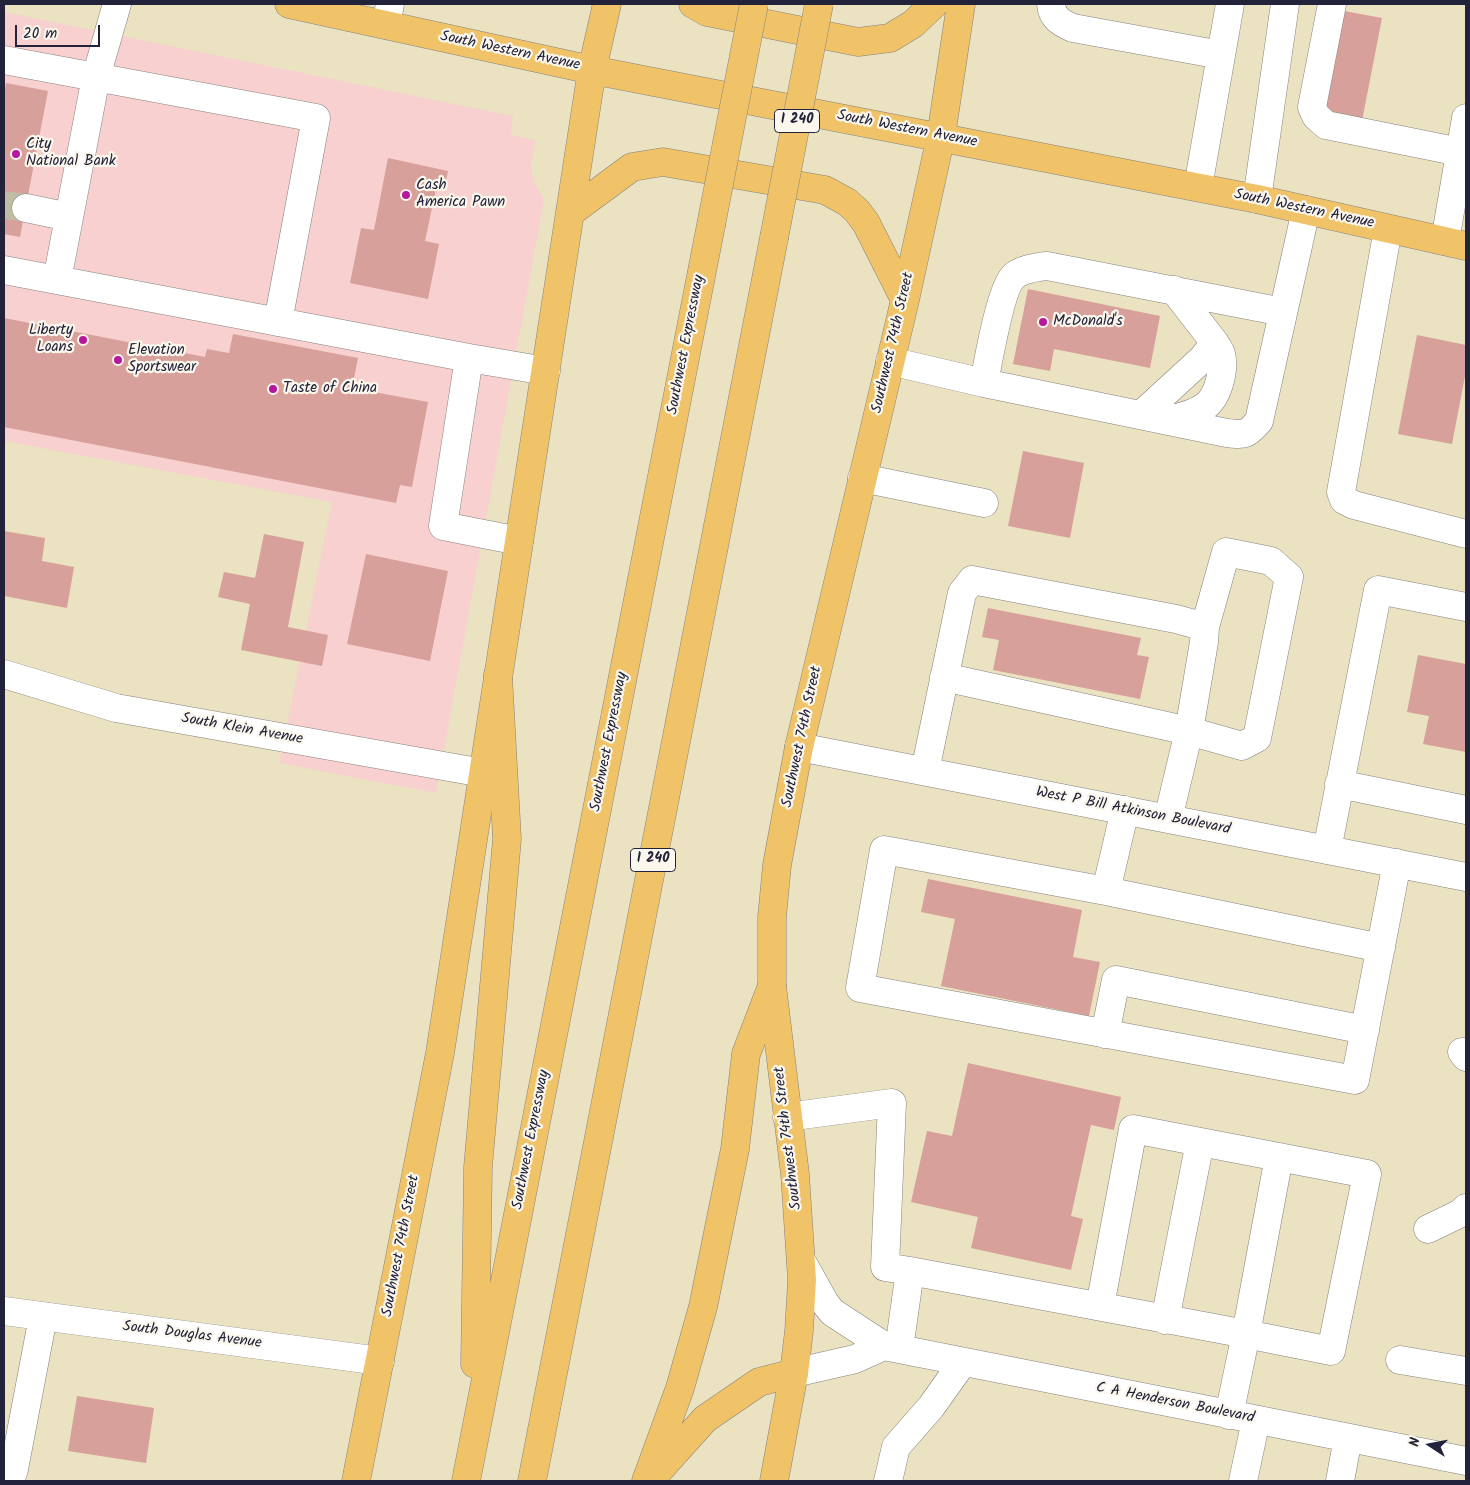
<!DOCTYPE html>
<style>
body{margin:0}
#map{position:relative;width:1470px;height:1485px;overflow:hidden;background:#eae2c0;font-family:Kalam,sans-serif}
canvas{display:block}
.frame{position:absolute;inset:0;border:5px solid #22223b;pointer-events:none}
.north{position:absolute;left:1405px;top:1420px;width:50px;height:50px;-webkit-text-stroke:4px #fbf7ec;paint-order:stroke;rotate:281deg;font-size:14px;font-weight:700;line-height:20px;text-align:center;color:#22223b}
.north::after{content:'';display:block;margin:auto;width:18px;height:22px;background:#22223b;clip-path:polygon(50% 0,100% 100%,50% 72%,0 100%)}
.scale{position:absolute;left:15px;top:25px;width:85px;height:22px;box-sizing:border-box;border:2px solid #22223b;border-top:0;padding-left:6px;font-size:15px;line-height:18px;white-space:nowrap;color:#22223b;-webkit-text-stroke:4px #fbf7ec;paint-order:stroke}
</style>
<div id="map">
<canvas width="1470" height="1485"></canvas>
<div class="frame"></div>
<div class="north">N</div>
<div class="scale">20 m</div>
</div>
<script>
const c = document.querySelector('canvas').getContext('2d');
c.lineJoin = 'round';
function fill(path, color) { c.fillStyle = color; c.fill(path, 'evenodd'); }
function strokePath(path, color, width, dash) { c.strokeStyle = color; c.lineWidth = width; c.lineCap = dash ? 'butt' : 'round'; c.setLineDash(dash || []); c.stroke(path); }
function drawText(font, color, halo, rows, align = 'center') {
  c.font = font + ' Kalam,sans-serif'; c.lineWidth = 4.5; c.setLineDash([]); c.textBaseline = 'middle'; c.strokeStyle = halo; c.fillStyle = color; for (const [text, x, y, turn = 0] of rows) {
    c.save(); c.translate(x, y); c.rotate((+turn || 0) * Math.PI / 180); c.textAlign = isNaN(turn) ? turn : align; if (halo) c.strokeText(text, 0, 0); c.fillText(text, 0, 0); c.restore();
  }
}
const built = new Path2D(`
 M4,12l509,104 -2,19 24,5 -4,26 3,17 10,16 -108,594 -157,-30 53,-261 -328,-61z`);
const building = new Path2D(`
 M1339,10l43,8 -20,103 -43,-8z
 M6,83l42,8 -28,146 -16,-3v-139z
 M388,158l60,13 -4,20 -8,-2 -11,52 14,3 -11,55 -78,-16 11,-55 13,2z
 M1028,289l132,27 -10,52 -96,-19 -4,22 -37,-7z
 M4,318l201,39 2,-8 22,4 4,-19 125,24 -6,30 76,14 -16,85 -12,-2 -4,18 -392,-76z
 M1417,335l49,10v26l-14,73 -54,-10z
 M1023,451l61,12 -14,75 -62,-12z
 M4,531l41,7 -3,23 32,6 -7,41 -63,-12z
 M264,534l40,8 -16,85 40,8 -6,31 -81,-16 9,-46 -32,-7 6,-25 31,6z
 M366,554l82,17 -18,90 -83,-17z
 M988,608l153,30 -4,17 12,2 -9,42 -147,-29 6,-30 -17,-3z
 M1418,655l48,9v88l-43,-8 6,-28 -22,-4z
 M928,879l154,31 -9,47 27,5 -11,54 -148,-30 14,-67 -34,-7z
 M968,1063l153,34 -7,33 -23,-5 -20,91 12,3 -12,51 -100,-22 7,-31 -67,-15 16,-71 25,5z
 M77,1396l77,12 -8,55 -78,-12z`);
const minorTunnel = new Path2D(`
 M4,205l22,3`);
const minor = new Path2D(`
 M1051,4c1,14 10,19 22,24l148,27
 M1332,4l-20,103 4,9 10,9 134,27
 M386,25l4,-21
 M4,60l312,58 -38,204
 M1198,187l32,-183
 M1257,199l28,-195
 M26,208l43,9
 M1388,229l-47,263 3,8 10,5 112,29
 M1445,241l21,-123
 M4,270l465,88
 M57,280l39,-203 21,-73
 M890,361l94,22 243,50c18,2 20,2 32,-12l47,-211
 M984,383c4,-21 17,-96 30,-107 8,-7 23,-9 33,-10l236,46
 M1141,415l61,-56 13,-16 -41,-53
 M1167,420c13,-3 26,-5 37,-13 14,-9 21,-37 17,-53 -1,-4 -5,-8 -6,-11
 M862,478l122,25
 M519,541l-76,-15 26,-168 77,13
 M4,674l112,34 367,65
 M944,677l245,54 53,15 15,-8 32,-161 -18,-16 -45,-9 -21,75
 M799,747l667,130
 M925,771l37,-178 10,-13 204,39 29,8 -1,15 -15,89 -21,88
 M1339,784l127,26
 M1125,810l-19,81 -222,-41 -24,138 495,92 42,-217
 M1327,850l51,-260 88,17
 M1106,891l275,57
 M1105,1034l11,-54 249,50
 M1462,1052l4,5
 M787,1117l105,-14 -7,164 25,4
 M1428,1229l33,-16 5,-5
 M801,1260l24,43 7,9 52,34 582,115
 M1100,1306l33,-177c78,15 156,30 234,45l-36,177 -85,-17 33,-177
 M4,1311l376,50
 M1165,1320l35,-178
 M899,1349l11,-78 336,63 -17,81
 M1400,1360l66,11
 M794,1373l61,-14 29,-13
 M10,1481l4,-12 29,-152
 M888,1481l8,-34 35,-40 32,-45
 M1243,1481l13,-61
 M1340,1481l8,-43`);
const major = new Path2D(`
 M289,4l303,66 665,129 209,47
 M693,4l14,8 151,30 32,-4 23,-14 21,-20
 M571,212l61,-45 31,-5 162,28 22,12 10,9 9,12 39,77
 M356,1481l84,-428 152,-983 15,-66
 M774,1481l20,-108 5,-42 3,-51 -7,-106 -23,-188v-69l5,-52 22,-118 106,-447 36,-164 20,-132`);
const highway = new Path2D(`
 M475,1364l3,-197 29,-328 -9,-164
 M652,1478l53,-59 54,-37 35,-9
 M466,1481l245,-1256
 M532,1481l242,-1243
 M646,1481l34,-93 23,-81 32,-158 11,-95 26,-68`);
const highwayBridge = new Path2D(`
 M711,225l43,-221
 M774,238l45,-234`);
const markers = [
 [16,154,5,"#b5179e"],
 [406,195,5,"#b5179e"],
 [1043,322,5,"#b5179e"],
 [83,340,5,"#b5179e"],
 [118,360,5,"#b5179e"],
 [273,389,5,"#b5179e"]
];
const shields = [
 [797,121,45],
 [653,860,45]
];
const shieldNames = [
 ["I 240",797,121],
 ["I 240",653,860]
];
const streetNames = [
 ["South Western Avenue",510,52,12],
 ["South Western Avenue",907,130,11],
 ["South Western Avenue",1304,210,12],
 ["Southwest 74th Street",894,343,-77],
 ["Southwest Expressway",687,345,-79],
 ["South Klein Avenue",242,730,10],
 ["Southwest 74th Street",803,737,-78],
 ["Southwest Expressway",610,742,-79],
 ["West P Bill Atkinson Boulevard",1133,812,11],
 ["Southwest 74th Street",789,1138,-97],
 ["Southwest Expressway",532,1140,-79],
 ["Southwest 74th Street",402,1246,-79],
 ["South Douglas Avenue",192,1336,7],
 ["C A Henderson Boulevard",1175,1404,11]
];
const poiNames = [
 ["City",26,145],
 ["National Bank",26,162],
 ["Cash",416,186],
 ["America Pawn",416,203],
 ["McDonald's",1053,322],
 ["Liberty",73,331,"right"],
 ["Loans",73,348,"right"],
 ["Elevation",128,351],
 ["Sportswear",128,368],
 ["Taste of China",283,389]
];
fill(built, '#f7d0cf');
fill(building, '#d8a09a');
strokePath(minorTunnel, '#c2bca5', 28, [28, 14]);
strokePath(minor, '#86827e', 29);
strokePath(major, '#86827e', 29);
strokePath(highway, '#86827e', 29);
strokePath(minor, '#fff', 28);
strokePath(major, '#f0c369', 28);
strokePath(highway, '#f0c369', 28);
strokePath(highwayBridge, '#86827e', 29, []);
strokePath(highwayBridge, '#f0c369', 28);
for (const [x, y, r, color] of markers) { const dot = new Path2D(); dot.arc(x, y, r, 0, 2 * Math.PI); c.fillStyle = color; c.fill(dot); strokePath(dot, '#fbf7ec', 2); }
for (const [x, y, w] of shields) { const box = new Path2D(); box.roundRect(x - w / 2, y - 11.5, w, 23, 4); c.fillStyle = '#fbf7ec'; c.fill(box); strokePath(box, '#22223b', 1); }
drawText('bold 14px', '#22223b', null, shieldNames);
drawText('15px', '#22223b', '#fbf7ec', streetNames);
drawText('15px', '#22223b', '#fbf7ec', poiNames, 'left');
</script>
